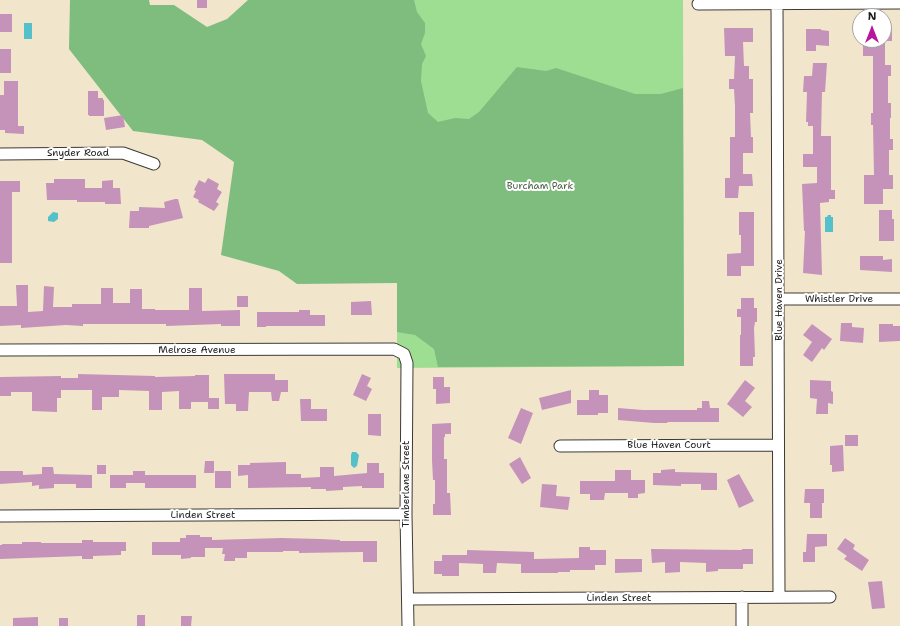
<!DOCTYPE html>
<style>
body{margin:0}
#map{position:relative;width:900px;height:626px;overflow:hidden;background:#f1e6cb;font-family:"Shantell Sans",sans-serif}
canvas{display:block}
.north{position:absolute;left:852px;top:8px;width:40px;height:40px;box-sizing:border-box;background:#fff;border:1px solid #a4a4a4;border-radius:50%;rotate:0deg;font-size:11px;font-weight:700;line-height:16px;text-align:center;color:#1c1c1c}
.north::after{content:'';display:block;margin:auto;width:14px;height:18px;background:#b5179e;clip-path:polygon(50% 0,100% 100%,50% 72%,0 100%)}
</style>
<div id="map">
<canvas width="900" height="626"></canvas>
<div class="north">N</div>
</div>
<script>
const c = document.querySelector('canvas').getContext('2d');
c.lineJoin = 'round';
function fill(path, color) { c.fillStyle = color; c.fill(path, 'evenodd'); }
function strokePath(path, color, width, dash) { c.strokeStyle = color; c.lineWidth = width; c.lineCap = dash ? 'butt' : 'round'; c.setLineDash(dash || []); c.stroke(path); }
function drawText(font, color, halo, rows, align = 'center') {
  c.font = font + ' "Shantell Sans",sans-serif'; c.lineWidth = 4; c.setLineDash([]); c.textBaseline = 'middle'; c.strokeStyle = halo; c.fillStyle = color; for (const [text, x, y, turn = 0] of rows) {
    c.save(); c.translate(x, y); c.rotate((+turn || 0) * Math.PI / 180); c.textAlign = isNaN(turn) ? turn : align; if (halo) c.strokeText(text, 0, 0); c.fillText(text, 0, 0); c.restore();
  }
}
const green = new Path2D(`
 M398,0h285l1,366 -287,2z`);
const forest = new Path2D(`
 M70,0h79l1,5h24l33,22 20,-8 21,-19h166l3,12 8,11v10l-4,11 5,12 -4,8 -1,17 7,32 10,9 17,-4 14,1 10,-7 38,-45 29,4 10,-3 79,26h26l22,-6 1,278 -246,1 -4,-18 -19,-14 -18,-3v-49l-100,1 -18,-13 -58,-16 13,-93 -32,-22 -69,-9 -64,-82z`);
const water = new Path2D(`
 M24,23h8v16h-8z
 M53,212l5,1v6l-4,3 -6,-1v-4z
 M828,215h3v2h2v15h-8v-15h2z
 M352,452h4l3,3 -2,11 -3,2 -3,-3v-10z`);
const building = new Path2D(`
 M197,0h10v8h-10z
 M0,14h12v18h-12z
 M884,27h8v14h-7v24h6v11h-3v27h3v15h-1v21h3v11h-4v25h4v14h-10v15h-19v-29h10l-1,-50h-2v-12h2v-57h-10v-16h21z
 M724,28h29v14h-10l1,24h5v13h4v34h-3l1,24h2v16h-10v21h9l1,12h-14l-1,12h-13v-20h5v-41h5v-31l-1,-17h-5v-10h5l1,-23h-10z
 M806,29h15v1l8,1v15l-13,-1v6h-10z
 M0,49h11v24h-11z
 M813,63h14l-2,29h-3l-1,44h10v54h4v9h-6v3l-9,1 2,72 -19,-2 2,-42h-1l-2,-47 15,-1v-16h-14v-13h10v-28h-5v-4h-2l1,-30h-4l1,-16h8z
 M4,81h14v45h6v8l-19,-1v-3h-5v-35h4z
 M88,91h10v7h5v2h1v16h-15v-1h-1z
 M123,115l2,12 -19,3 -2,-12z
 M208,178l11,6 -2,5 5,3 -6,10 3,2 -5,7 -16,-9 1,-2 -6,-3 3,-6 -2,-1 5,-10 6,3z
 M54,179h31v9h17v-7l11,-1v8h7l1,16h-16v-2h-28v-2h-30l-1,-17h8z
 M0,181h20v11h-8v71h-12z
 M175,199h3l5,19 -34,8v2h-20l1,-17h9v-4l26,1 -1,-6z
 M879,210h13v9h2v22h-15z
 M739,212h15v54h-13v10h-14v-22l14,-1v-18h-2z
 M860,256h23v4l9,-1v13l-32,-2z
 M16,285h12v27l15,-1 1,-25 10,1 -1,20h19v-3h29v-16h12v15h17v-14h12v20h13v1h34v-22h13v23l38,-1v16h-19v-2l-55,2v-2h-83v2l-17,-1 -45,3v-3l-21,1v-20h17z
 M237,296h11v11h-11z
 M741,298h13v10h3v14h-2l-1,6 1,29h-2v9h-13v-31h1v-18h-4v-8h4z
 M371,301l1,14h-21v-13z
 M299,310h11v5h15v11h-59v1h-9v-15h42z
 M841,323h11v4l12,1 -1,15 -23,-2z
 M812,324l20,15 -8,11 -2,-2 -10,14 -9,-7 9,-13 -9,-7z
 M879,324h14v2h7v15l-21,1z
 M78,374l77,2v1l40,-1v-1h14v23h10v11h-11v-7h-17v7h-12v-18l-17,1v18h-13v-19l-30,-1v7h-17v13h-10v-20h-31v8h-4v14l-25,-1v-19h-21v4h-11v-19l61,-1v2h17z
 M224,374h51v6h13v12h-7l-2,9h-7l-1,-9h-22l-1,19h-12v-7h-11z
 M362,374l9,4 -4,8 5,3 -6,12 -13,-6z
 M433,377h11v10h6v16l-14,1v-15h-3z
 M745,380l10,8 -10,13 7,6 -9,10 -16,-13z
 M810,380l21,1v10l2,1v12l-5,-1v11h-12l1,-15 -7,-1z
 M571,390v13l-29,7 -3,-12z
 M589,390h10v5h9v18h-10v2h-21v-15h12z
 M300,399h11v10h16v12h-26z
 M702,401h7l1,7h9v14h-52l1,1h-14l-36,-3v-12l25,2h54v-2h5z
 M521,408l12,5 -12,31 -13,-6z
 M368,414h13v22l-13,-1z
 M451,423v11h-6v3h-1v22h3v34h3l1,22h-18v-11h2v-24h-2l-1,-20v-36z
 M845,435h13v11h-13z
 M843,445l1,26 -12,1v-7h-2v-19z
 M520,457l11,21 -9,6 -13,-20z
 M205,461h9v12h-10z
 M286,462v12h15v4l19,-1v-10h14v9l33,-3v-10h12v10h5v15h-22v-2l-19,1v3l-17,1v-2h-15v-2l-63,1v-13l-10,1v-11h12v-2z
 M97,465h9v9h-9z
 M42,467h11l1,7 38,1v13h-16v-4h-22v4l-15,1v-4l-7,1v-4l-32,2v-13h23v4l19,-1z
 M675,469v3l42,1v17h-16v-6h-20v2l-28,-1v-12h8v-3z
 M615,470h16v10h14v13l-7,1v4h-10v-5h-23l-1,7h-14v-6h-10v-13h35z
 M133,471h12v4h51v13h-51v-5h-19v5h-16v-13h23z
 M215,471h16v17h-16z
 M739,474l15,27 -15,7 -12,-28z
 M542,484l15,1 -1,11 14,1 -2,13 -28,-3z
 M805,489h19v14h-2v15h-12v-15h-6z
 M807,534h20v12l-12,1v15h-12v-10h3z
 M186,535h14v2h12v3l69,-2 39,1 20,1v1h37v21h-14v-10l-64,1v-2h-16v1h-36v6h-12v3h-11l1,-7h-3l1,-6h-18v9h-14v1l-10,1v-4h-29v-13h28v-4h6z
 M845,538l10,7 -2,4 16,11 -7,11 -18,-12 3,-3 -10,-7z
 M82,540h11v2h33v9h-5v4l-28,1v3h-11v-3l-82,3v-14h2v-1h20v-2h19v1h41z
 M579,547h11v3h16v15h-11v5h-25v2h-12v1h-37v-9l-24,-1 -1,10h-13v-9l-24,-1v13h-17v-2h-8v-13h8v-6h25v-5l67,2v7l45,-1z
 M651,549l91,1v-1h11v15h-10v5h-25v2l-12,1v-9l-26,-1v10l-15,1v-11l-13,1z
 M615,559h27v13l-27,1z
 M882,581l3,27 -13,1 -4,-27z
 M137,615h8v11h-8z
 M181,616h11l-1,10h-10z
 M38,617v9h-25v-8z
 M59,618h9v8h-9z`);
const minor = new Path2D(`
 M777,3l2,593
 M698,4l202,-1
 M0,154l123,-1 31,11
 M779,299h121
 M0,350l394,-1 10,5 3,9 -1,151 2,112
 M560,446l218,-1
 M0,516l406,-2
 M408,599l422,-2
 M742,626v-29`);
const streetNames = [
 ["Snyder Road",78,153],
 ["Whistler Drive",839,299],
 ["Blue Haven Drive",779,300,-90],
 ["Melrose Avenue",197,350],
 ["Blue Haven Court",669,445],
 ["Timberlane Street",406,484,-90],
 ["Linden Street",203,515],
 ["Linden Street",619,598]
];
const parkNames = [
 ["Burcham Park",540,186]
];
fill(green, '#9ede93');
fill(forest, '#7ebd7d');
fill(water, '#53c0ca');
fill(building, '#c593b9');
strokePath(minor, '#3c3a36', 13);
strokePath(minor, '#fff', 11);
drawText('10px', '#1c1c1c', '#fff', streetNames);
drawText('10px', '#4a6046', '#fff', parkNames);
</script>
